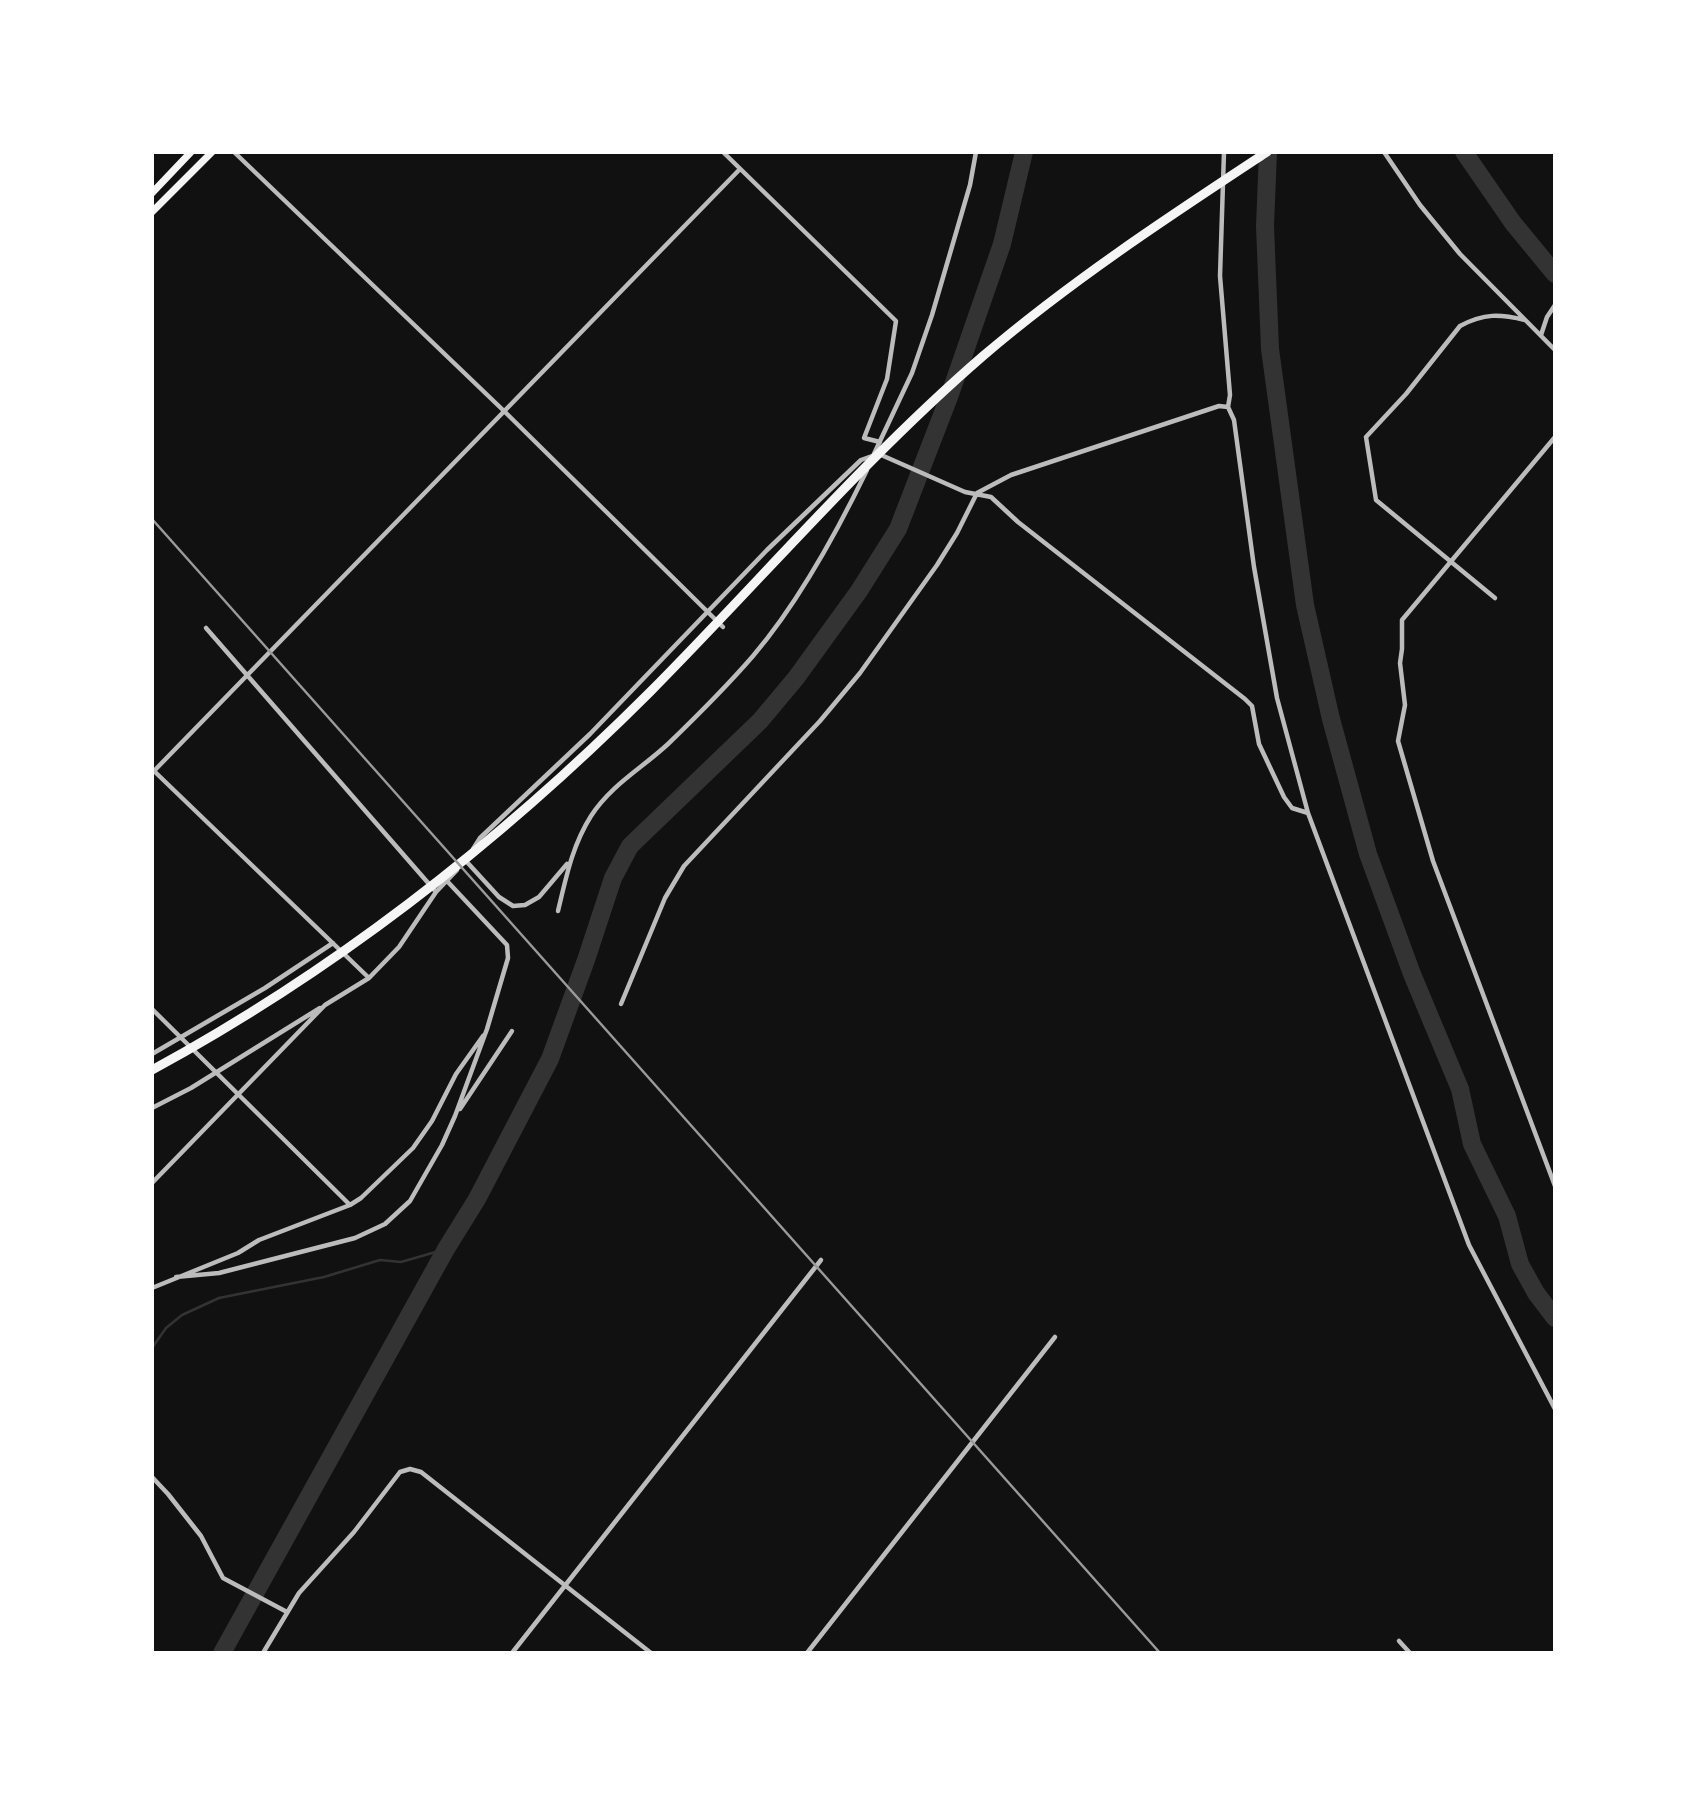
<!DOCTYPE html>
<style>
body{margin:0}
#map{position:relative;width:1707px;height:1805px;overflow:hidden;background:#111;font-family:"Space Grotesk",sans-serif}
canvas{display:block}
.frame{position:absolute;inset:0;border:154px solid #fff;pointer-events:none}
</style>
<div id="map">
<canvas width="1707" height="1805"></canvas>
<div class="frame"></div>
</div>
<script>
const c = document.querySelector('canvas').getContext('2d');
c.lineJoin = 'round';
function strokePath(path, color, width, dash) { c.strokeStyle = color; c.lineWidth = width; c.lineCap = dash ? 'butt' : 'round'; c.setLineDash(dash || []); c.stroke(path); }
const stream = new Path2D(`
 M152,1348l14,-20 16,-13 37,-17 105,-21 56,-17 21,2 45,-13`);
const river = new Path2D(`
 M1268,152l-3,74 5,123 35,256 26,114 37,135 44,120 48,115 12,55 35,72 13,48 16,29 19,25
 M1464,152l49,71 42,51
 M222,1653l224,-404 31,-50 73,-140 36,-99 27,-82 17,-32 130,-125 36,-43 63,-87 39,-62 51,-132 53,-153 22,-92`);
const minor = new Path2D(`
 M234,152l270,259 219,216
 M723,152l173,169 -9,58 -23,59 16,4
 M1224,152l-4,124 10,119 -2,12 6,13 20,147 23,131 31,115 161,432 86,164
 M1384,152l36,53 40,49 95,96
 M1541,335l6,-18 8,-12
 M1555,437l-153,183v29l-2,14 5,42 -7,36 35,120 122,325
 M879,454l86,38 26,5 27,25 227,177 7,7 7,38 25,53 8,11 16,5
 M873,456l39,-83 20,-58 38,-130 6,-33
 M1495,598l-119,-98 -10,-63 40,-43 54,-68c24,-13 40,-12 65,-6
 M154,771l215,207
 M152,773l588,-604
 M473,849l7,-11 110,-104 177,-184 94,-90 11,-4
 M466,861l33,36 14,9 12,-1 14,-8 28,-33
 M436,892l21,-22
 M558,911c8,-33 14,-65 33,-95 20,-31 50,-47 77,-72 29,-28 59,-58 85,-88 46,-54 83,-122 114,-186
 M621,1004l44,-106 19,-32 136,-145 40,-48 77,-108 20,-32 20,-40 34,-18 208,-69 9,1
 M152,1009l198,196
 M152,1054l113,-66 68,-45
 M152,1108l39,-20 129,-80
 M460,1109l52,-78
 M152,1183l173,-178 44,-27 30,-31 37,-55 -230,-264
 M176,1277l43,-4 136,-35 30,-14 25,-23 32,-56 13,-29 32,-87 21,-71 -1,-13 -60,-64
 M152,1288l86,-35 21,-13 91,-35 11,-7 52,-50 19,-27 24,-47 27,-38
 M152,1477l16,17 33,42 22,42 64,34
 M1399,1641l11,12
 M263,1653l36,-60 55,-61 46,-60 10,-3 11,3 230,181
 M512,1653l309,-393
 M807,1653l248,-316`);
const primary = new Path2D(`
 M152,193l39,-41
 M152,212l60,-60`);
const motorway = new Path2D(`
 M152,1070c184,-100 350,-230 498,-378 111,-112 214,-233 333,-336 89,-76 187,-140 284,-204`);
const rail = new Path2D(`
 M152,519l1008,1134`);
strokePath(stream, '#333', 2.5);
strokePath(river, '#333', 18);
strokePath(minor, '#bcbcbc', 4.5);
strokePath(primary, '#f5f5f5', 7);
strokePath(motorway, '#f5f5f5', 9);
strokePath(rail, '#9a9a9a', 2.5);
</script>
